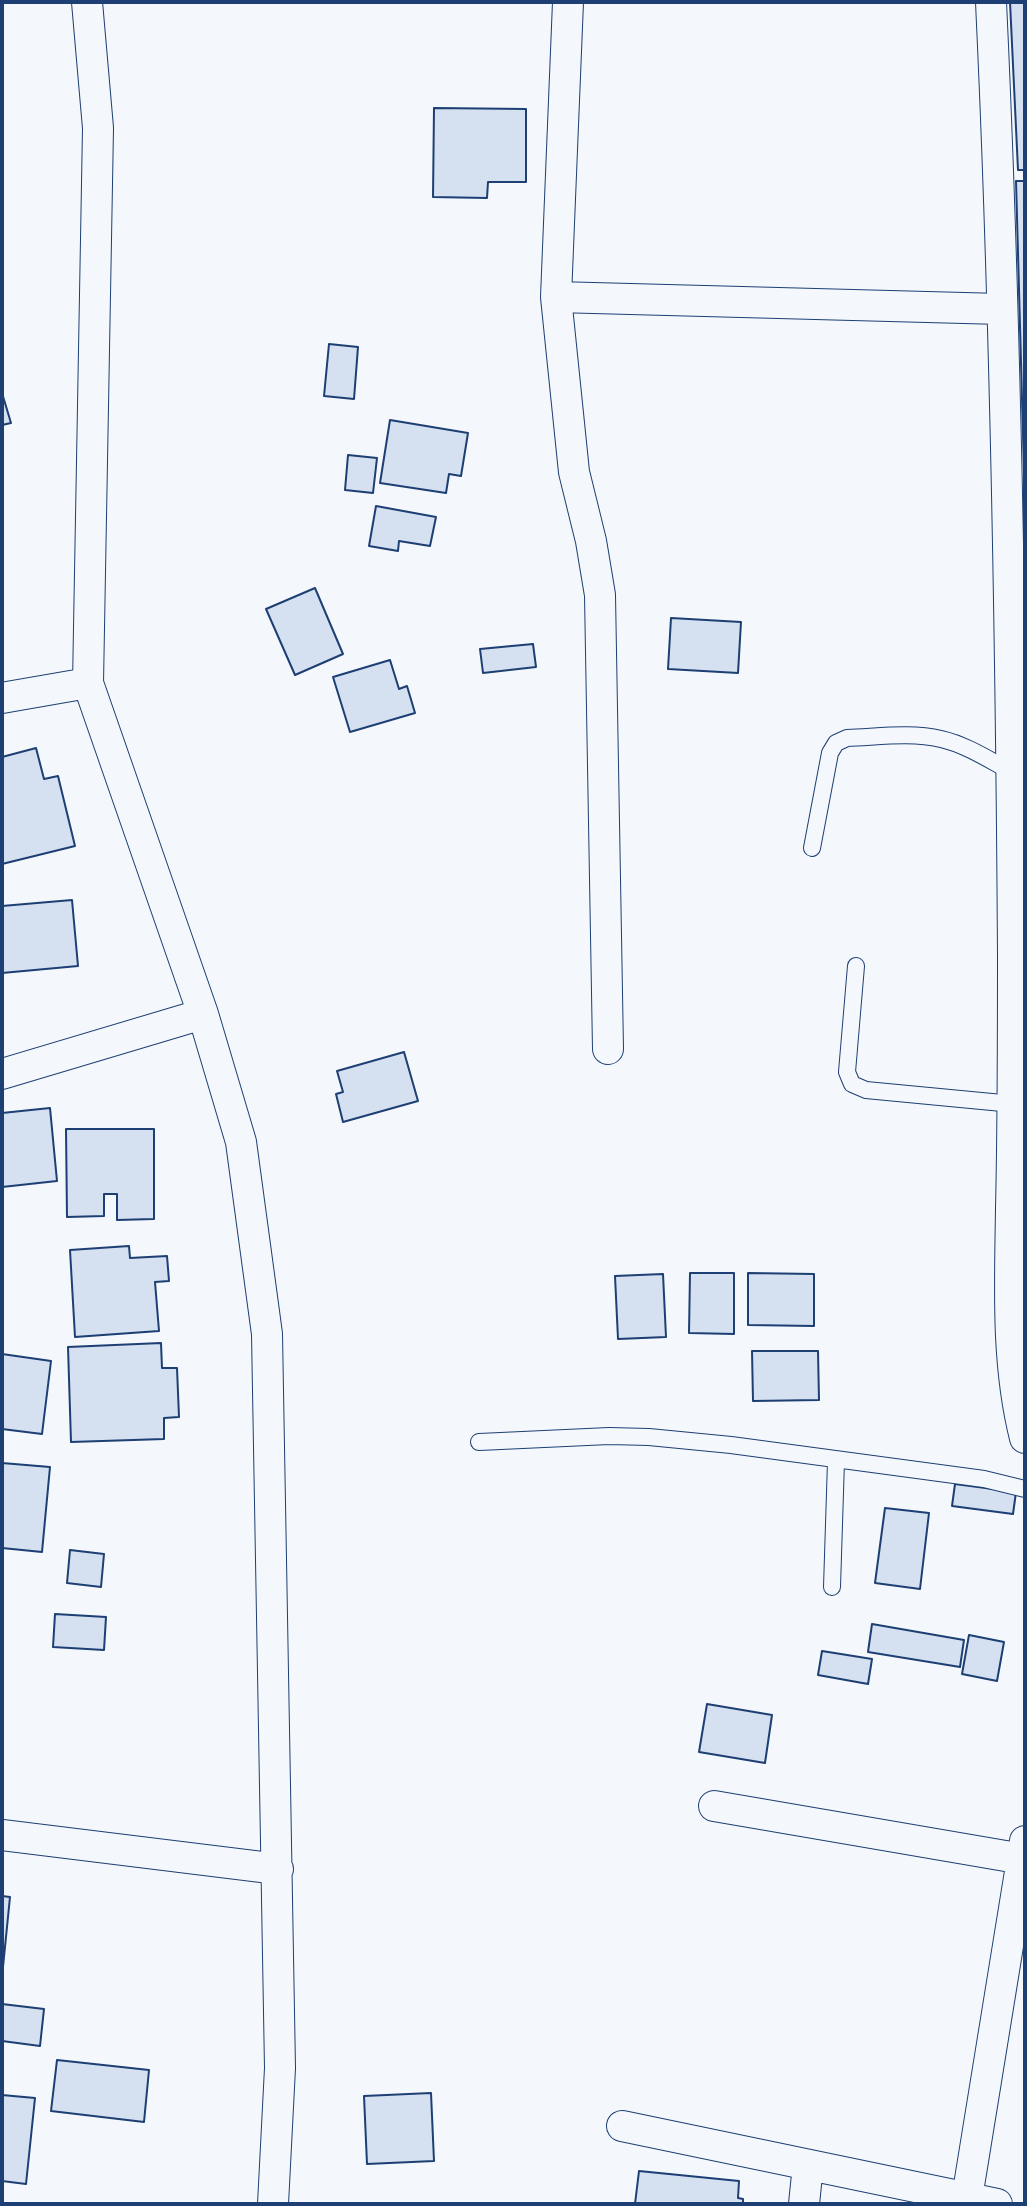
<!DOCTYPE html>
<style>
body{margin:0}
#map{position:relative;width:1027px;height:2206px;overflow:hidden;background:#f4f7fb;font-family:Helvetica,sans-serif}
canvas{display:block}
.frame{position:absolute;inset:0;border:4px solid #1d3f73;pointer-events:none}
</style>
<div id="map">
<canvas width="1027" height="2206"></canvas>
<div class="frame"></div>
</div>
<script>
const c = document.querySelector('canvas').getContext('2d');
c.lineJoin = 'round';
function fill(path, color) { c.fillStyle = color; c.fill(path, 'evenodd'); }
function strokePath(path, color, width, dash) { c.strokeStyle = color; c.lineWidth = width; c.lineCap = dash ? 'butt' : 'round'; c.setLineDash(dash || []); c.stroke(path); }
const building = new Path2D(`
 M1010,2h15v168h-7z
 M434,108l92,1v73h-38l-1,16 -54,-1z
 M1016,181h9v290h-1z
 M329,344l29,3 -4,52 -30,-3z
 M2,393l9,30 -9,2z
 M390,420l78,13 -7,43 -12,-2 -3,19 -66,-10z
 M348,455l29,3 -4,35 -28,-3z
 M376,506l60,11 -6,29 -31,-5 -1,10 -29,-5z
 M315,588l28,66 -48,21 -29,-66z
 M671,618l70,4 -3,51 -70,-4z
 M533,644l3,23 -53,6 -3,-24z
 M390,660l9,29 8,-3 8,27 -65,19 -17,-55z
 M36,748l8,31 14,-3 17,70 -73,18v-107z
 M72,900l6,66 -76,7v-67z
 M404,1052l14,49 -75,21 -7,-28 7,-2 -6,-21z
 M50,1108l7,73 -55,6v-74z
 M66,1129h88v90l-37,1v-26h-13v22l-37,1z
 M129,1246l1,12 37,-2 2,25 -14,1 4,49 -84,6 -5,-87z
 M690,1273h44v61l-45,-1z
 M748,1273l66,1v52l-66,-1z
 M663,1274l3,63 -48,2 -3,-63z
 M161,1343l1,25h15l2,49 -15,1v21l-93,3 -3,-95z
 M752,1351h66l1,49 -66,1z
 M2,1354l49,7 -9,73 -40,-5z
 M2,1463l48,4 -8,85 -40,-4z
 M955,1484l61,8 -3,22 -61,-8z
 M885,1508l44,5 -9,76 -45,-6z
 M70,1550l34,4 -3,33 -34,-4z
 M55,1614l51,3 -2,33 -51,-3z
 M872,1624l92,16 -4,27 -92,-15z
 M969,1635l35,7 -7,39 -35,-7z
 M822,1651l50,8 -4,25 -50,-9z
 M707,1704l65,11 -7,48 -66,-11z
 M2,1896l8,1 -8,80z
 M2,2004l42,5 -4,37 -38,-5z
 M57,2060l92,10 -5,52 -93,-11z
 M431,2093l3,68 -67,3 -3,-68z
 M2,2095l33,3 -9,86 -24,-3z
 M639,2171l100,10 -1,17 5,1v5h-108z`);
const service = new Path2D(`
 M812,848l18,-95 6,-10 11,-5c31,-1 64,-6 94,1 26,6 48,21 71,33
 M856,966l-9,106 5,12 14,6 147,14
 M479,1442l130,-6 40,1 82,8 253,34 41,10
 M832,1587l4,-126`);
const minor = new Path2D(`
 M87,2l11,126 -10,555 115,331 38,128 26,192 13,734 -7,136
 M568,2l-12,295 18,175 17,69 9,54 8,454
 M991,2c15,317 20,635 22,953 0,84 0,169 -2,253 -1,77 -5,155 14,230
 M556,297l445,12
 M2,698l86,-15
 M2,1074l201,-60
 M714,1806l309,53
 M2,1835l276,34
 M622,2126l375,78
 M804,2204l4,-39
 M966,2204l59,-363`);
fill(building, '#d5e0f0');
strokePath(building, '#1d3f73', 2);
strokePath(service, '#1d3f73', 18);
strokePath(minor, '#1d3f73', 32);
strokePath(service, '#f4f7fb', 16);
strokePath(minor, '#f4f7fb', 30);
</script>
